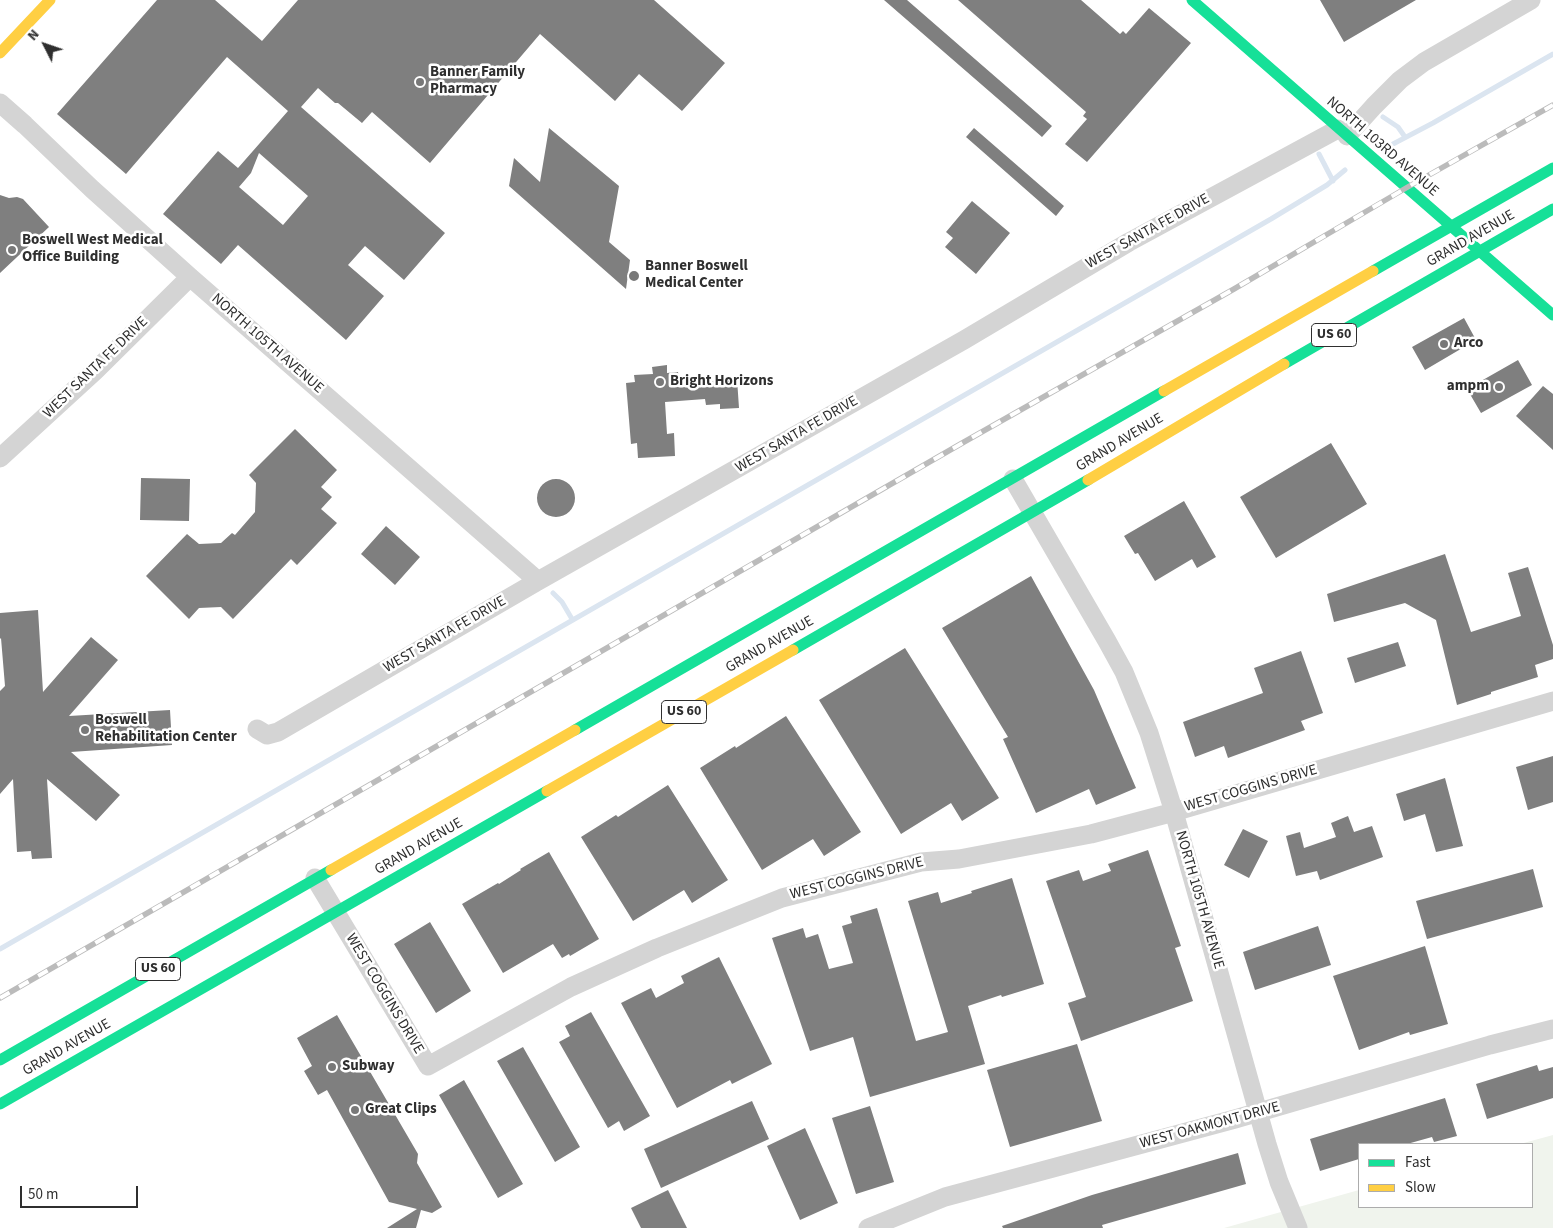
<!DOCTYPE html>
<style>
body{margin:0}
#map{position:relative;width:1553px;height:1228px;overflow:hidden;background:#fff;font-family:"Source Sans 3",sans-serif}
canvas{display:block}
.legend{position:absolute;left:1358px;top:1143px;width:175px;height:65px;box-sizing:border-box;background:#fff;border:1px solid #acacac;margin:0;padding:6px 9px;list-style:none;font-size:15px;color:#2f2f2f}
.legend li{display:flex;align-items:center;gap:10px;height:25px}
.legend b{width:25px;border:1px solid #acacac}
.north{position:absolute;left:20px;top:20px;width:50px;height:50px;-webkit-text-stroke:4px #fff;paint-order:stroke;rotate:311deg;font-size:14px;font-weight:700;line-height:20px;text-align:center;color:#2f2f2f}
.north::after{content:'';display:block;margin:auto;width:18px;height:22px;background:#2f2f2f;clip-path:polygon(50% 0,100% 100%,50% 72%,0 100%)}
.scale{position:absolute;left:20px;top:1186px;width:118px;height:22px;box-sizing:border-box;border:2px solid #2f2f2f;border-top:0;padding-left:6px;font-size:15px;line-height:18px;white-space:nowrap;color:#2f2f2f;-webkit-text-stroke:4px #fff;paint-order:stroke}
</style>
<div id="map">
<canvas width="1553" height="1228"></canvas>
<ul class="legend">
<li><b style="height:6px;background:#16e098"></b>Fast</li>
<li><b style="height:6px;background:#ffcf43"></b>Slow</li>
</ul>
<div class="north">N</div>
<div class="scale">50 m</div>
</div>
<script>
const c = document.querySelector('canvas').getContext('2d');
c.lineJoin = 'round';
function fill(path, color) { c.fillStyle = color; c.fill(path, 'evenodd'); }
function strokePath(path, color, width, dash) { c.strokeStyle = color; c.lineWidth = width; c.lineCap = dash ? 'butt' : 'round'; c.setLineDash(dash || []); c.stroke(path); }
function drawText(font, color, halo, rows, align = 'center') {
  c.font = font + ' "Source Sans 3",sans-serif'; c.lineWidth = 5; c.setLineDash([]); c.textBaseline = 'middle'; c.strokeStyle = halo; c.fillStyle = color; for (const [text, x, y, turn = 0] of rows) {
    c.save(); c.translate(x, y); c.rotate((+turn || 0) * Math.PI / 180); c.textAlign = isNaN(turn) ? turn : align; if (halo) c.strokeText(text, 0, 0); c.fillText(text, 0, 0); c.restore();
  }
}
const green = new Path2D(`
 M1553,1135v93h-329l135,-38v17h173v-63h-12z`);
const stream = new Path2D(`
 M1383,117l15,10 7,10
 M1393,144l40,-21 120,-69
 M1319,154l14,27
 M553,593l9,9 10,17
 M0,949l1271,-730 56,-34 18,-15`);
const building = new Path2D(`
 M157,0h58l47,41 36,-41h356l71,63 -43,48 -43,-37 -24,27 -75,-67 -110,129 -58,-51 -10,11 -24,-20h-3l-17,-15 -17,19 144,126 -41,47 -39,-34 -17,19 36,31 -38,44 -108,-95 -17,19 -58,-50 55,-63 20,17 50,-57 -61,-54 -101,117 -69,-60zM259,153l49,43 -25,29 -44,-38 12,-14z
 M884,0h23l145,126 -10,11z
 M958,0h123l39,34 3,-3 3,3 23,-26 42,35 -104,119 -22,-18 22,-25 -4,-3 3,-4z
 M1320,0h96l-72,42z
 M549,128l70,58 -10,56 21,18 -4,29 -117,-103 5,-28 26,24z
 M974,128l90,78 -8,10 -90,-79z
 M0,195l9,3 8,-1 6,2 26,28 -49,46z
 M972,201l38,32 -34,41 -31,-27 8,-9 -7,-6z
 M1464,318l12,22 -51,30 -13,-23z
 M1518,360l14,25 -51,28 -14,-24z
 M667,365v8l11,-1 1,6 29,-2v5l29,-2 2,29 -19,1v-5l-14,1 -1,-6 -40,3 2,32 7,-1 1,23 -37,2 -1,-15 -6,1 -5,-61 9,-1 -1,-7 19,-1 -1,-7z
 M1543,386l10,8v56l-37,-34z
 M295,429l42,41 -16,17 11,10 -11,12 16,14 -40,42 -6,-6 -58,60 -12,-12 -22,1 -10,11 -43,-43 41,-42 12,10 22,-1 11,-10 3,2 20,-23 1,-29 -7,-8z
 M1331,443l36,61 -91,54 -36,-61z
 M141,478l49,1 -1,42 -49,-1z
 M537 498a19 19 0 1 1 38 0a19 19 0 1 1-38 0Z
 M1184,501l32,56 -19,11 -5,-9 -37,22 -17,-28 -3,1 -11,-18z
 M386,526l34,31 -25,28 -34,-31z
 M1445,554l26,78 50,-16 -13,-43 20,-6 25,78v14l-18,6 3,12 -47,15v2l-34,11 -21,-85 -31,-17 -71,19 -7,-28z
 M1031,576l63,114 42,98 -40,17 -7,-16 -53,24 -33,-74 5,-2 -66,-109z
 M38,610l5,82 48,-55 27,23 -49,56 101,-6 2,35 -101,7 49,43 -24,26 -49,-42 5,79 -20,1 -1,-8 -14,1 -4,-73 -13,15v-103l5,-5 -4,-48 -1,1v-26z
 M1398,642l8,24 -51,17 -8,-25z
 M905,648l94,150 -37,23 -11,-18 -50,31 -82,-134z
 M1301,651l22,62 -22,8 4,9 -77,28 -4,-12 -29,11 -12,-35 80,-29 -9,-25z
 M786,716l75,116 -37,24 -11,-17 -51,31 -62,-102 35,-22 1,2z
 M1553,756v46l-25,8 -12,-43z
 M1445,778l18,68 -27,6 -11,-38 -21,7 -8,-27z
 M668,785l60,95 -36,23 -8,-13 -51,31 -52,-84 35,-22 2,2z
 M1348,816l6,16 18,-6 11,31 -63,23 -3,-9 -21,5 -10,-40 14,-4 4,16 32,-11 -5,-14z
 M1243,829l25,12 -19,37 -25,-13z
 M1148,850l33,96 -6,2 18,53 -112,40 -13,-38 18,-6 -40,-116 33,-11 4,11 28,-10 -3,-7z
 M549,852l50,87 -29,17 -1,-2 -7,4 -9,-14 -50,29 -41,-69 36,-21 1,1 22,-14 -1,-1z
 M1533,869l10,38 -116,32 -11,-38z
 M1012,878l32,106 -42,13 -1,-2 -33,11 17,58 -115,33 -17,-60 -43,14 -38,-113 31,-10 3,10 12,-4 11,35 24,-6 -11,-37 10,-3 -2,-7 27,-8 39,133 32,-9 -40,-131 30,-9 3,11 31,-10 -1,-2z
 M430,922l41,69 -35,22 -42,-69z
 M1318,926l13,39 -76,25 -12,-38z
 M1425,946l23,78 -38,11 -1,-3 -50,18 -26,-74z
 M719,957l53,107 -40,20 -2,-4 -53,28 -56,-105 30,-15 5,10 28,-15 -3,-7z
 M591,1012l59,104 -26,15 -5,-10 -11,7 -49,-86 11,-6 -5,-10z
 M337,1015l81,139 -1,9 25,44 -10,6 -11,-3 -5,18h-29l30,-19 -28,-7 -62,-112 -9,5 -14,-24 8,-5 -15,-28z
 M1077,1044l25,77 -92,26 -23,-77z
 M523,1047l57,100 -25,15 -58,-101z
 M1537,1065l2,6 14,-4v31l-66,21 -11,-35z
 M464,1080l59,104 -25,14 -59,-103z
 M1445,1098l12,38 -23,6 -2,-5 -25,7h-48v15l-39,12 -10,-32z
 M752,1101l17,38 -108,49 -17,-39z
 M870,1106l24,76 -38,12 -24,-76z
 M805,1128l33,75 -38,17 -33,-74z
 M1238,1153l8,31 -144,41 1,3h-100l-1,-2 90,-31z
 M668,1190l19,38h-46l-10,-20z`);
const street = new Path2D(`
 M0,103l25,22 67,64 98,88 348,304
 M1347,136l27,-30 26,-26 24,-18 107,-62
 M0,458l95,-87 95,-94
 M1013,479l94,162 17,31 25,61 25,79 93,332 12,38 19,46
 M257,729l10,6 11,-3 260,-151 426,-241 165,-98 209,-113
 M315,878l113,188 143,-79 86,-39 125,-50 139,-36 38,-3 132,-25 83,-22 379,-111
 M868,1228l77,-31 290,-78 255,-74 63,-16`);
const fast = new Path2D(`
 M1192,0l361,315
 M1373,271l180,-103
 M1284,364l269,-155
 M793,650l295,-170
 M575,730l589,-339
 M0,1060l331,-190
 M0,1104l547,-313`);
const slow = new Path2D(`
 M0,53l50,-53
 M1164,391l209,-120
 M1088,480l196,-116
 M547,791l246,-141
 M331,870l244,-140`);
const rail = new Path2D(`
 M0,998l964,-556 270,-153 172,-101 147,-83`);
const markers = [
 [420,82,5,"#787878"],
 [12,250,5,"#787878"],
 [634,276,6,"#787878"],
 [1444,344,5,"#787878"],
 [660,382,5,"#787878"],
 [1499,387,5,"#787878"],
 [85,730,5,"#787878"],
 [332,1067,5,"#787878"],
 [355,1110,5,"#787878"]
];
const shields = [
 [1334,335,45],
 [684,712,45],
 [158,969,45]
];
const shieldNames = [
 ["US 60",1334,335],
 ["US 60",684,712],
 ["US 60",158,969]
];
const poiNames = [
 ["Banner Family",430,73],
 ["Pharmacy",430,90],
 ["Boswell West Medical",22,241],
 ["Office Building",22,258],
 ["Banner Boswell",645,267],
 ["Medical Center",645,284],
 ["Arco",1454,344],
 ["Bright Horizons",670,382],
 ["ampm",1489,387,"right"],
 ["Boswell",95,721],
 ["Rehabilitation Center",95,738],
 ["Subway",342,1067],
 ["Great Clips",365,1110]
];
const streetNames = [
 ["NORTH 103RD AVENUE",1382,147,41],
 ["WEST SANTA FE DRIVE",1148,232,-29],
 ["GRAND AVENUE",1471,239,-30],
 ["NORTH 105TH AVENUE",267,344,41],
 ["WEST SANTA FE DRIVE",96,368,-44],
 ["WEST SANTA FE DRIVE",797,435,-30],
 ["GRAND AVENUE",1120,443,-31],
 ["WEST SANTA FE DRIVE",445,635,-30],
 ["GRAND AVENUE",770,645,-30],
 ["WEST COGGINS DRIVE",1251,789,-16],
 ["GRAND AVENUE",419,847,-30],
 ["WEST COGGINS DRIVE",857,879,-14],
 ["NORTH 105TH AVENUE",1199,900,74],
 ["WEST COGGINS DRIVE",384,994,59],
 ["GRAND AVENUE",67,1048,-30],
 ["WEST OAKMONT DRIVE",1210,1126,-15]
];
fill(green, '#f0f4ed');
strokePath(stream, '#dbe5f0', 5);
fill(building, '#7f7f7f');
strokePath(street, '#d4d4d4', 19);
strokePath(fast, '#16e098', 11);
strokePath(slow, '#ffcf43', 11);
strokePath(rail, '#bbb', 5.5);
strokePath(rail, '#fff', 4, [11]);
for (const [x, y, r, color] of markers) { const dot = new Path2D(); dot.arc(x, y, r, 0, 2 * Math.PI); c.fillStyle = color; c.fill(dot); strokePath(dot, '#fff', 2); }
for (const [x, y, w] of shields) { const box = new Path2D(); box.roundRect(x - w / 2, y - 11.5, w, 23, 4); c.fillStyle = '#fff'; c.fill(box); strokePath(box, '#2f2f2f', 1); }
drawText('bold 14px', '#2f2f2f', null, shieldNames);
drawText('bold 15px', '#2f2f2f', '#fff', poiNames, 'left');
drawText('15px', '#2f2f2f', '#fff', streetNames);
</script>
